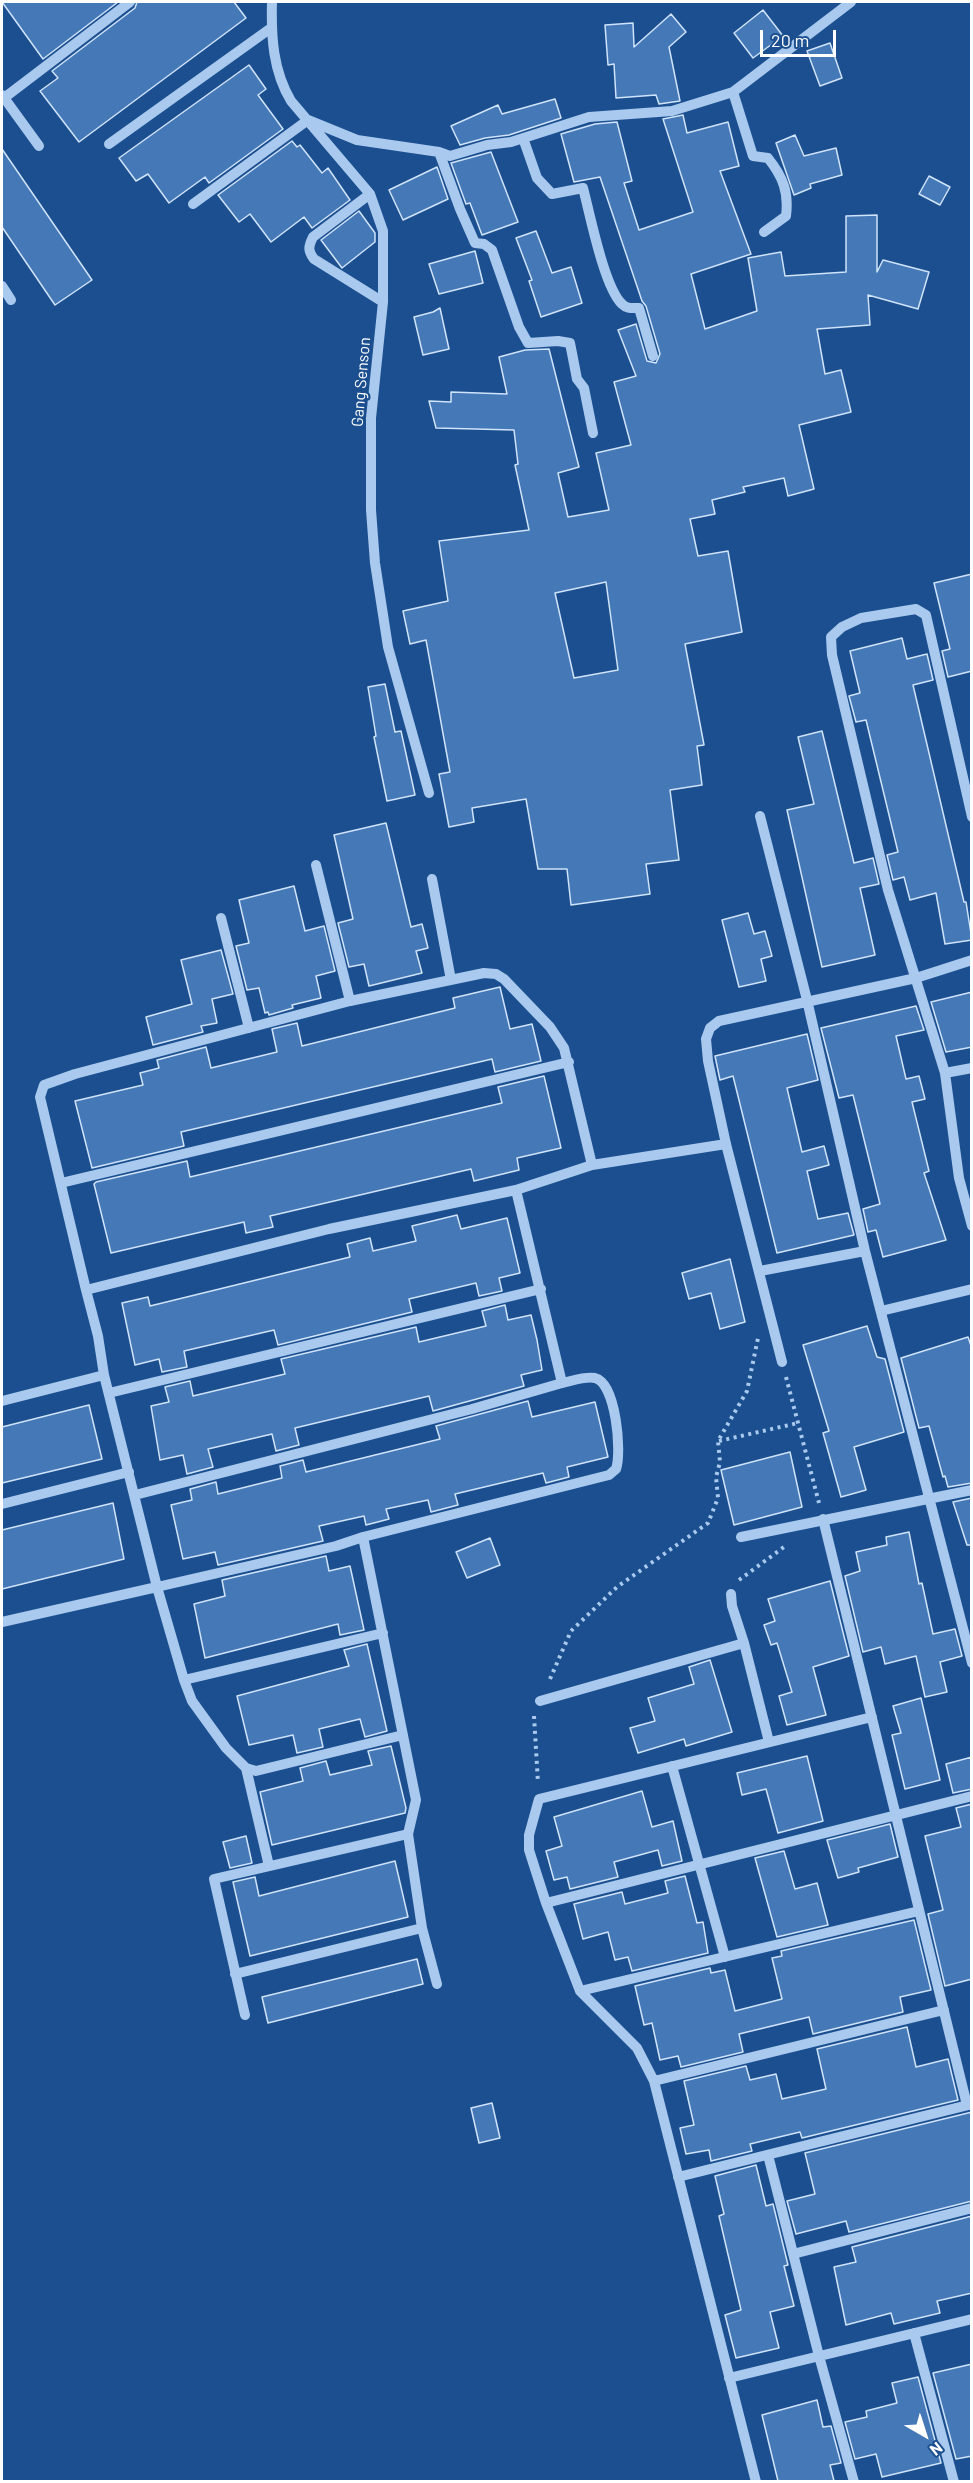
<!DOCTYPE html>
<style>
body{margin:0}
#map{position:relative;width:973px;height:2483px;overflow:hidden;background:#1b4f8f;font-family:Barlow,sans-serif}
canvas{display:block}
.frame{position:absolute;inset:0;border:3px solid #fff;pointer-events:none}
.north{position:absolute;left:895px;top:2405px;width:60px;height:60px;-webkit-text-stroke:4px #1b4f8f;paint-order:stroke;rotate:141deg;font-size:16px;font-weight:700;line-height:24px;text-align:center;color:#fff}
.north::after{content:'';display:block;margin:auto;width:21px;height:27px;background:#fff;clip-path:polygon(50% 0,100% 100%,50% 72%,0 100%)}
.scale{position:absolute;left:760px;top:30px;width:76px;height:27px;box-sizing:border-box;border:3px solid #fff;border-top:0;padding-left:8px;font-size:18px;line-height:21px;white-space:nowrap;color:#fff;-webkit-text-stroke:4px #1b4f8f;paint-order:stroke}
</style>
<div id="map">
<canvas width="973" height="2483"></canvas>
<div class="frame"></div>
<div class="north">N</div>
<div class="scale">20 m</div>
</div>
<script>
const c = document.querySelector('canvas').getContext('2d');
c.lineJoin = 'round';
function fill(path, color) { c.fillStyle = color; c.fill(path, 'evenodd'); }
function strokePath(path, color, width, dash) { c.strokeStyle = color; c.lineWidth = width; c.lineCap = dash ? 'butt' : 'round'; c.setLineDash(dash || []); c.stroke(path); }
function drawText(font, color, halo, rows, align = 'center') {
  c.font = font + ' Barlow,sans-serif'; c.lineWidth = 4.5; c.setLineDash([]); c.textBaseline = 'middle'; c.strokeStyle = halo; c.fillStyle = color; for (const [text, x, y, turn = 0] of rows) {
    c.save(); c.translate(x, y); c.rotate((+turn || 0) * Math.PI / 180); c.textAlign = isNaN(turn) ? turn : align; if (halo) c.strokeText(text, 0, 0); c.fillText(text, 0, 0); c.restore();
  }
}
const building = new Path2D(`
 M2,2h116l-75,57z
 M137,2h97l12,16 -167,124 -39,-51 18,-13 -6,-7 83,-63z
 M763,10l20,26 -30,22 -19,-25z
 M671,14l15,18 -17,15 11,54 -21,3 -3,-9 -40,3 -2,-34 -6,1 -3,-40 28,-2 1,24z
 M830,43l12,35 -22,8 -13,-35z
 M249,65l17,24 -8,6 25,34 -74,54 -4,-6 -36,26 -21,-29 -12,7 -17,-23z
 M555,99l6,19 -52,17 -24,3 -25,7 -9,-19 47,-21 4,9z
 M683,115l4,18 41,-11 11,44 -19,5 31,83 -60,20 14,55 52,-18 -9,-53 33,-6 4,24 61,-4v-56l31,-1v57l6,-12 46,12 -11,37 -50,-14 2,30 -53,4 8,45 16,-4 10,42 -52,13 15,64 -26,7 -4,-18 -41,9 2,5 -33,8 3,14 -25,5 8,37 30,-5 14,81 -57,12 19,101 -7,1 5,39 -32,5 9,70 -33,4 4,30 -79,11 -4,-36h-29l-12,-70 -54,9 2,14 -25,5 -10,-53 11,-2 -24,-132 -16,4 -7,-33 45,-10 -9,-60 90,-11 -14,-65 3,-1 -4,-34 -78,-2 -7,-27 22,1v-10l56,2 -8,-37 26,-7 24,-1 30,118 -21,6 10,44 41,-7 -13,-57 35,-8 -17,-63 22,-6 -18,-46 18,-6 11,37 9,2 4,-9 -14,-48 -4,-5 -42,-124 -26,5 -13,-48 34,-10 22,-2 15,59 -8,2 15,47 54,-18 -30,-93zM606,582l12,88 -44,8 -19,-85z
 M795,135l9,21 32,-8 6,27 -32,9 1,4 -17,7 -18,-52z
 M292,141l5,6 3,-2 22,28 6,-5 22,32 -38,28 -8,-11 -33,25 -21,-28 -11,8 -21,-27z
 M2,149l90,131 -37,25 -53,-78z
 M491,152l27,70 -36,13 -12,-32 -4,1 -15,-41z
 M437,167l11,32 -45,21 -14,-30z
 M929,176l21,11 -10,18 -21,-11z
 M359,211l16,22v9l-33,26 -21,-28z
 M536,231l16,42 19,-6 11,36 -41,14 -12,-36 3,-1 -16,-42z
 M475,251l8,32 -44,11 -10,-30z
 M440,308l9,41 -26,6 -9,-38 19,-5z
 M972,574v97l-24,6 -6,-26 8,-2 -16,-66z
 M902,638l5,21 20,-5 6,26 -20,5 51,217h2l6,38 -27,4 -9,-51 -26,7 -6,-23 -11,3 -6,-25 11,-3 -32,-132 -10,2 -7,-26 11,-3 -10,-42z
 M385,684l10,48 6,-1 14,64 -28,6 -13,-64 2,-1 -8,-49z
 M822,731l32,132 19,-5 6,26 -19,4 15,67 -53,12 -35,-157 27,-6 -16,-67z
 M386,823l25,104 11,-3 6,24 -12,3 6,22 -53,13 -5,-22 -15,3 -11,-44 15,-4 -19,-84z
 M294,886l11,45 19,-5 11,45 -19,5 5,22 -29,7 1,3 -24,7 -1,-3 -3,1 -6,-25 -12,2 -11,-44 13,-3 -10,-43z
 M748,913l6,21 11,-3 7,25 -11,3 5,22 -27,6 -17,-67z
 M221,950l12,44 -21,5 5,24 -16,3 2,6 -50,13 -7,-28 46,-13 -11,-44z
 M500,987l10,42 22,-5 9,37 -46,11 -3,-13 -311,73 3,14 -92,22 -17,-67 68,-16 -3,-12 19,-5 -2,-8 49,-13 5,21 66,-16 -5,-23 25,-6 5,23 153,-38 -2,-10z
 M972,992v55l-26,5 -15,-50z
 M916,1006l8,24 -28,6 10,43 13,-3 6,23 -13,3 17,69 -5,2 22,67 -63,17 -7,-27 -8,2 -5,-23 17,-5 -27,-109 -14,3 -18,-70z
 M807,1034l11,46 -31,8 15,64 22,-6 5,19 -22,6 11,48 30,-6 6,22 -77,18 -44,-177 -13,4 -5,-24z
 M544,1076l17,72 -44,10 2,12 -45,11 -3,-12 -201,47 3,11 -27,6 -2,-11 -133,31 -17,-69 2,-2 91,-21 3,16 312,-74 -4,-16z
 M457,1215l4,14 46,-11 13,55 -21,5 3,13 -23,5 -3,-13 -67,16 3,13 -134,33 -4,-15 -90,21 3,16 -25,5 -3,-13 -24,6 -13,-62 26,-6 2,9 200,-49 -3,-13 23,-6 3,13 43,-10 -4,-15z
 M730,1259l15,63 -25,7 -9,-36 -22,6 -7,-26z
 M505,1305l3,15 23,-5 6,25 5,30 -21,5 3,11 -91,25 -4,-15 -134,32 4,17 -23,6 -4,-17 -64,15 5,18 -26,7 -4,-19 -23,5 -9,-54 18,-4 -4,-15 25,-6 3,15 92,-22 -4,-15 135,-32 3,15 67,-16 -4,-15z
 M867,1326l10,31 8,2 19,73 -50,15 12,43 -25,7 -18,-64 6,-2 -26,-86z
 M968,1337l4,12v134l-24,4 -3,-11 -2,1 -14,-51 -10,2 -18,-70z
 M528,1401l4,16 63,-15 13,55 -41,10 2,10 -23,6 -3,-10 -88,21 3,11 -27,7 -3,-12 -42,9 3,10 -23,6 -2,-9 -45,10 4,15 -105,24 -3,-13 -32,7 -12,-54 21,-5 -2,-11 26,-7 2,12 64,-16 -2,-12 23,-6 3,12 134,-33 -4,-13z
 M89,1405l13,54 -100,24v-56z
 M790,1452l12,55 -68,18 -13,-55z
 M972,1498v47h-5l-14,-43z
 M113,1503l11,56 -122,30v-59z
 M909,1532l10,52 3,-1 11,51 22,-5 7,27 -22,6 7,30 -22,5 -9,-41 -31,8 -4,-17 -18,5 -18,-76 15,-5 -4,-19 31,-7 -1,-8z
 M490,1538l10,27 -33,13 -11,-26z
 M326,1556l3,15 21,-5 14,64 -24,5 -2,-11 -133,34 -11,-54 31,-8 -3,-16z
 M830,1581l19,75 -36,11 13,48 -39,10 -8,-29 13,-4 -15,-49 -6,2 -7,-20 11,-4 -7,-22z
 M367,1644l20,87 -22,6 -5,-18 -41,10 4,18 -26,6 -4,-18 -44,10 -12,-49 112,-30 -5,-16z
 M710,1660l22,72 -46,14 -2,-7 -46,14 -8,-25 25,-7 -7,-23 46,-14 -5,-17z
 M921,1698l19,82 -35,9 -13,-54 9,-2 -8,-27z
 M391,1746l15,62 -1,5 -133,32 -12,-53 43,-11 -3,-13 26,-7 4,14 42,-10 -4,-14z
 M807,1756l16,65 -45,12 -12,-44 -24,6 -5,-22z
 M972,1757v32l-19,4 -7,-29z
 M642,1791l10,36 21,-6 9,40 -20,5 -4,-16 -44,12 4,15 -48,12 -3,-12 -13,3 -8,-29 16,-5 -8,-29z
 M972,1804v175l-27,7 -17,-72 15,-4 -18,-74 36,-9 -5,-19z
 M890,1824l8,33 -40,11 1,4 -21,6 -11,-38z
 M246,1836l6,27 -22,5 -7,-26z
 M784,1851l11,38 22,-6 11,42 -51,12 -22,-79z
 M395,1861l13,56 -158,39 -17,-74 22,-5 4,19z
 M685,1876l12,47 6,-1 5,31 -76,18 -4,-14 -13,3 -7,-28 -25,7 -9,-35 48,-12 3,12 43,-11 -3,-12z
 M914,1920l17,70 -31,7 3,15 -90,22 -4,-17 -70,17 4,18 -62,15 -3,-11 -18,4 -8,-37 -8,2 -9,-39 75,-18 1,5 14,-3 10,41 47,-12 -10,-41 10,-2 -1,-5z
 M417,1959l6,25 -155,39 -6,-26z
 M907,2027l9,40 32,-8 10,41 -156,38 -2,-6 -50,12 2,7 -41,10 -2,-11 -23,4 -6,-26 14,-3 -10,-44 62,-15 4,14 26,-6 6,25 44,-10 -9,-40z
 M492,2103l8,35 -21,5 -8,-35z
 M972,2112v89l-123,31 -3,-11 -50,13 -9,-33 28,-7 -10,-41z
 M756,2165l10,41 7,-2 15,61 -4,1 10,40 -24,6 9,36 -43,10 -11,-43 16,-5 -22,-94 5,-2 -9,-38z
 M972,2216v77l-35,8 3,12 -46,11 -3,-11 -45,12 -12,-58 22,-5 -4,-15z
 M972,2364v92l-16,3 -23,-86z
 M918,2377l23,86 -59,14 -6,-23 -21,5 -10,-37 22,-5 -1,-6 31,-8 -5,-20z
 M817,2400l6,27 8,-1 10,37 -11,2 4,16h-56l-16,-66z`);
const path = new Path2D(`
 M786,1377l33,126
 M719,1441l79,-18
 M739,1580l45,-33
 M550,1679l21,-48 46,-44 91,-64 10,-25 -2,-21 4,-15 -2,-21 29,-50 11,-53
 M534,1716l4,67`);
const minor = new Path2D(`
 M272,2c-1,35 1,69 19,99l79,93 13,37v71l-12,116v92l4,53 13,84 41,146
 M733,92l20,64 15,2c15,19 21,34 18,58l-22,16
 M2,95l37,51
 M4,98l126,-96
 M523,138l14,40 15,16 31,-6c7,26 21,99 39,116 5,5 9,4 17,4l14,48
 M109,144l162,-116
 M439,152l21,57 15,34 9,1 8,6 27,77 9,16 30,-2 12,2 7,36 7,9 9,45
 M370,194l-57,43c-5,10 -5,14 1,22l69,43
 M193,204l115,-84 49,20 82,12 11,4 37,-11 24,-3 78,-25 83,-6 61,-19 118,-90
 M2,286l9,14
 M760,816l47,184 58,251 107,412
 M972,817l-46,-202 -10,-6 -55,9 -19,9 -11,10 1,18 56,235 57,183 14,105 13,48
 M316,865l34,136
 M432,879l19,101
 M221,918l28,110
 M945,1073l27,-5
 M61,1183l508,-121
 M760,1271l105,-20
 M86,1290l-46,-193 4,-12 31,-11 275,-73 134,-28 12,1 8,5 46,48 14,21 28,117
 M881,1311l91,-22
 M782,1362l-56,-218 -18,-83 -2,-22 4,-11 9,-7 197,-43 56,-18
 M109,1393l432,-104
 M2,1401l102,-26
 M135,1495l337,-86 90,-26 -46,-193
 M2,1504l127,-32
 M823,1519l144,586
 M363,1537l246,-62 7,-6c6,-17 0,-86 -21,-91 -10,-2 -23,3 -33,5
 M741,1537l231,-47
 M731,1594l1,12 12,37 25,99
 M2,1622l155,-35 27,93 8,21 34,47 20,20 10,3 147,-36
 M184,1680l199,-47
 M540,1701l204,-58
 M672,1766l53,191
 M246,1768l23,98
 M546,1903l426,-107
 M235,1974l187,-46
 M437,1984l-15,-56 -14,-94 8,-34 -53,-263 -27,9 -179,41 -53,-212 -6,-39 -12,-46 243,-61 187,-39 76,-25 134,-21
 M580,1991l339,-80
 M245,2015l-31,-136 194,-45
 M654,2081l290,-71
 M768,2155l51,201 35,126
 M678,2177l294,-73
 M793,2254l179,-46
 M914,2333l40,149
 M729,2378l243,-59
 M756,2482l-102,-401 -17,-33 -57,-57 -34,-88 -17,-53v-15l10,-36 333,-82`);
const streetNames = [
 ["Gang Senson",361,382,-85]
];
fill(building, '#4478b7');
strokePath(building, '#cfe3fa', 1.5);
strokePath(path, '#a9c9ee', 4, [3, 4.5]);
strokePath(minor, '#a9c9ee', 10);
drawText('16px', '#fff', '#1b4f8f', streetNames);
</script>
